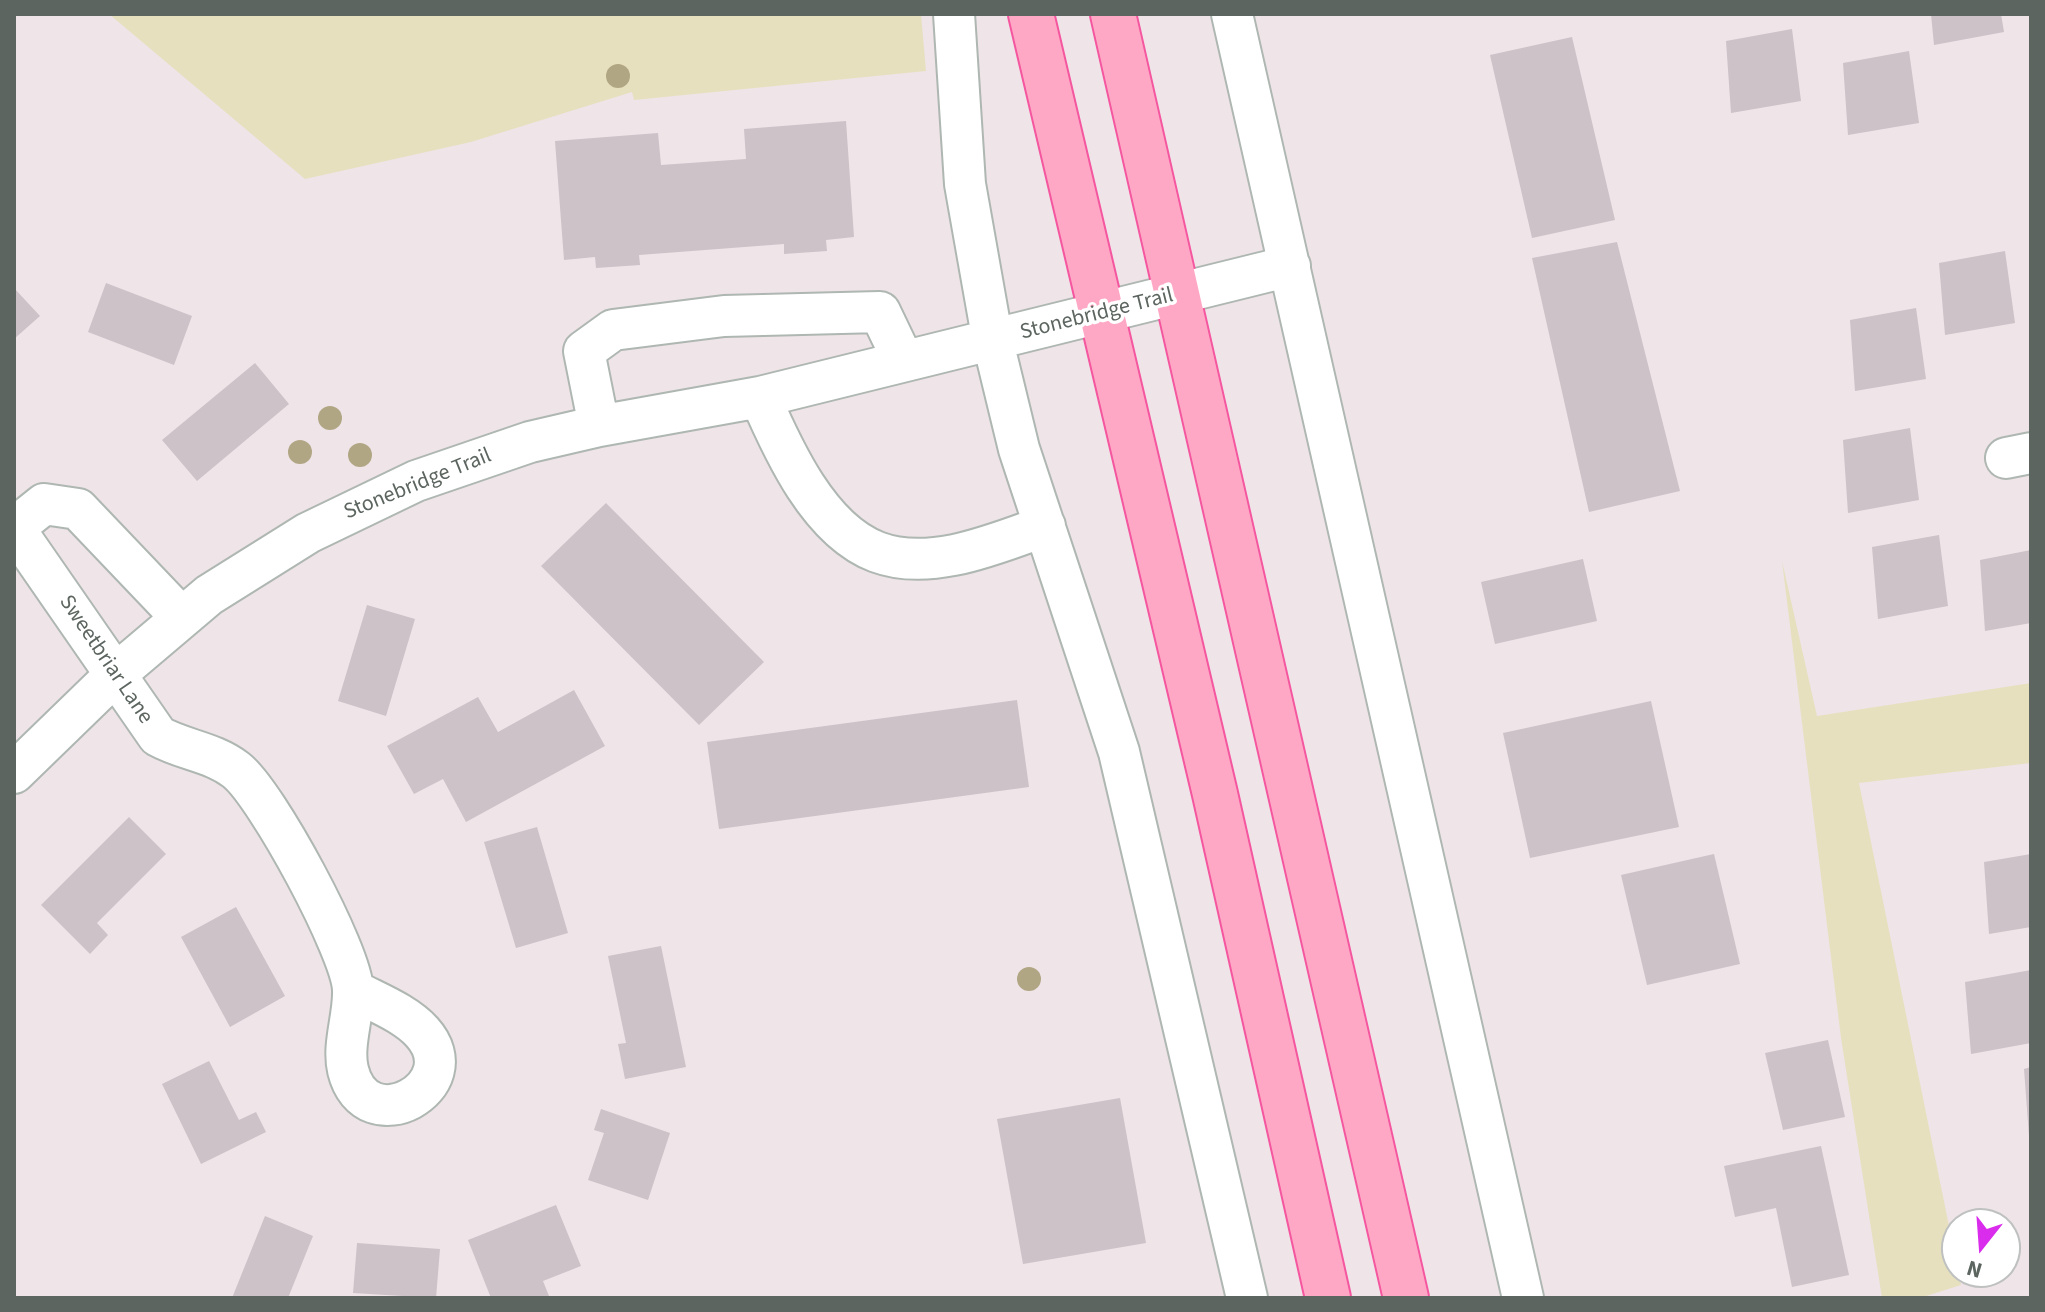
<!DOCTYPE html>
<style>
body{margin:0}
#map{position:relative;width:2045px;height:1312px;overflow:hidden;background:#efe4e8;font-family:"Source Sans 3",sans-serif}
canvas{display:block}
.frame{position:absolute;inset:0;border:16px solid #5c655f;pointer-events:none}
.north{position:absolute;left:1941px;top:1208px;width:80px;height:80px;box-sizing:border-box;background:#fff;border:2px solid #bec1bf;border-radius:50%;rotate:197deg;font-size:22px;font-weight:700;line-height:32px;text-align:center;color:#5c655f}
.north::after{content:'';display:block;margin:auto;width:28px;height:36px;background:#da2cec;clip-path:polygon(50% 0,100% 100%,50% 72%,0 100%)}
</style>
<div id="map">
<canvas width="2045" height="1312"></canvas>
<div class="frame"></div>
<div class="north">N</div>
</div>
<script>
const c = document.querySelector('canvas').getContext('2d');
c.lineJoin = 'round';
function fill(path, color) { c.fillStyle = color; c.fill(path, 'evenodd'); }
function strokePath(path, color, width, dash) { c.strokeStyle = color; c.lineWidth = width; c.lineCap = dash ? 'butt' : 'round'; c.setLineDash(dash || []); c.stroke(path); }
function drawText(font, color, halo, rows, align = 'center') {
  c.font = font + ' "Source Sans 3",sans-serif'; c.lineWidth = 7; c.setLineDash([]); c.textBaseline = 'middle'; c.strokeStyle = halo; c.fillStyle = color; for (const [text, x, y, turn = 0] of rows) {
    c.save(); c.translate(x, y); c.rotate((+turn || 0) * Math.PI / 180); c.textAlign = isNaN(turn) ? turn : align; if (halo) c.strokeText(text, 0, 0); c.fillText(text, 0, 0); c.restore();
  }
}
const green = new Path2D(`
 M109,14h812l5,57 -292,29 -2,-8 -161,50 -166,37z
 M1782,561l35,155 214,-33v80l-172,20 102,502 -41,13h-38l-41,-260z`);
const building = new Path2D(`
 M1931,14h70l3,18 -70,13z
 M1792,29l9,72 -70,12 -5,-72z
 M1572,37l43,183 -83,18 -42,-183z
 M1909,51l10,72 -71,12 -5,-72z
 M846,121l8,116 -28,3 1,11 -43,3v-10l-145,11 1,10 -44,3 -1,-11 -31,3 -9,-119 103,-8 3,32 85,-6 -2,-30z
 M1617,242l63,249 -91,21 -57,-254z
 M2005,251l10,72 -70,12 -6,-72z
 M106,283l86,33 -18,49 -86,-33z
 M14,288l26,28 -26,23z
 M1916,308l10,71 -71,12 -5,-71z
 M255,363l34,41 -92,77 -35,-41z
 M1910,428l9,72 -71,13 -5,-73z
 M606,503l158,159 -65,63 -158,-159z
 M1939,535l9,71 -70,13 -6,-72z
 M2031,550v73l-46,8 -5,-71z
 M1583,559l14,62 -102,23 -14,-62z
 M367,605l48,14 -29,97 -48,-15z
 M574,690l31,56 -139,76 -23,-43 -29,15 -27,-48 91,-49 20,35z
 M1017,700l12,87 -310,42 -12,-87z
 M1651,701l28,126 -149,31 -27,-125z
 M129,817l37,37 -69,69 11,12 -18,19 -49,-49z
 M537,827l31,106 -52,15 -32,-106z
 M1714,854l26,110 -93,21 -26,-110z
 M2031,854v73l-42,7 -5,-72z
 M236,907l49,89 -55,31 -49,-90z
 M661,946l25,121 -61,12 -7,-35 8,-1 -18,-87z
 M2031,970v73l-60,11 -6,-72z
 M1828,1040l17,77 -62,13 -18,-77z
 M209,1061l30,59 17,-8 10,20 -65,32 -39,-80z
 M2031,1067v69h-2l-5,-67z
 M1120,1098l26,145 -123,21 -26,-145z
 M601,1109l69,24 -22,67 -60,-20 16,-47 -10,-3z
 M1821,1146l28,129 -57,12 -16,-79 -41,9 -11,-51z
 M556,1205l25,61 -38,15 6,15 -6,2h-52l-23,-58z
 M265,1216l48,20 -25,62h-56z
 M357,1243l83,6 -4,49 -83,-5z`);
const minor = new Path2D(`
 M954,14l11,170 28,158 26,107 100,303 128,546
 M1232,14l291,1284
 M760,397c23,53 59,133 117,155 53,20 118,-8 168,-26
 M599,426l-15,-75 29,-21 111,-14 156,-4 23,48
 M2006,458l25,-5
 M181,617l-103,-108 -34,-5 -30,24 144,208c25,14 55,16 78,34 31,24 116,182 117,220
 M14,773l103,-100 92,-78 99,-62 108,-52 114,-39 69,-16 161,-29 530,-131
 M353,990c22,12 52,23 69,42 49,54 -56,112 -74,38 -6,-25 6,-54 5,-80z`);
const primary = new Path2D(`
 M1031,14l184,780 113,504
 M1113,14l293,1284`);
const trees = [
 [618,76],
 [330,418],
 [300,452],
 [360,455],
 [1029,979]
];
const streetNames = [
 ["Stonebridge Trail",1097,315,-14],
 ["Stonebridge Trail",418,485,-22],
 ["Sweetbriar Lane",105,660,56]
];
fill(green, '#e7e0bf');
fill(building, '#ccc2c7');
strokePath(minor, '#afb7b2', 44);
strokePath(primary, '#f4579f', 48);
strokePath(minor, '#fff', 40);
strokePath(primary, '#ffa8c5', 44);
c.fillStyle = '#b1a683';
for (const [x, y] of trees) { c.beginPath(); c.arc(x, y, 12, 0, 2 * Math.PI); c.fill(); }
drawText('22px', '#5c655f', '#fff', streetNames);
</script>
